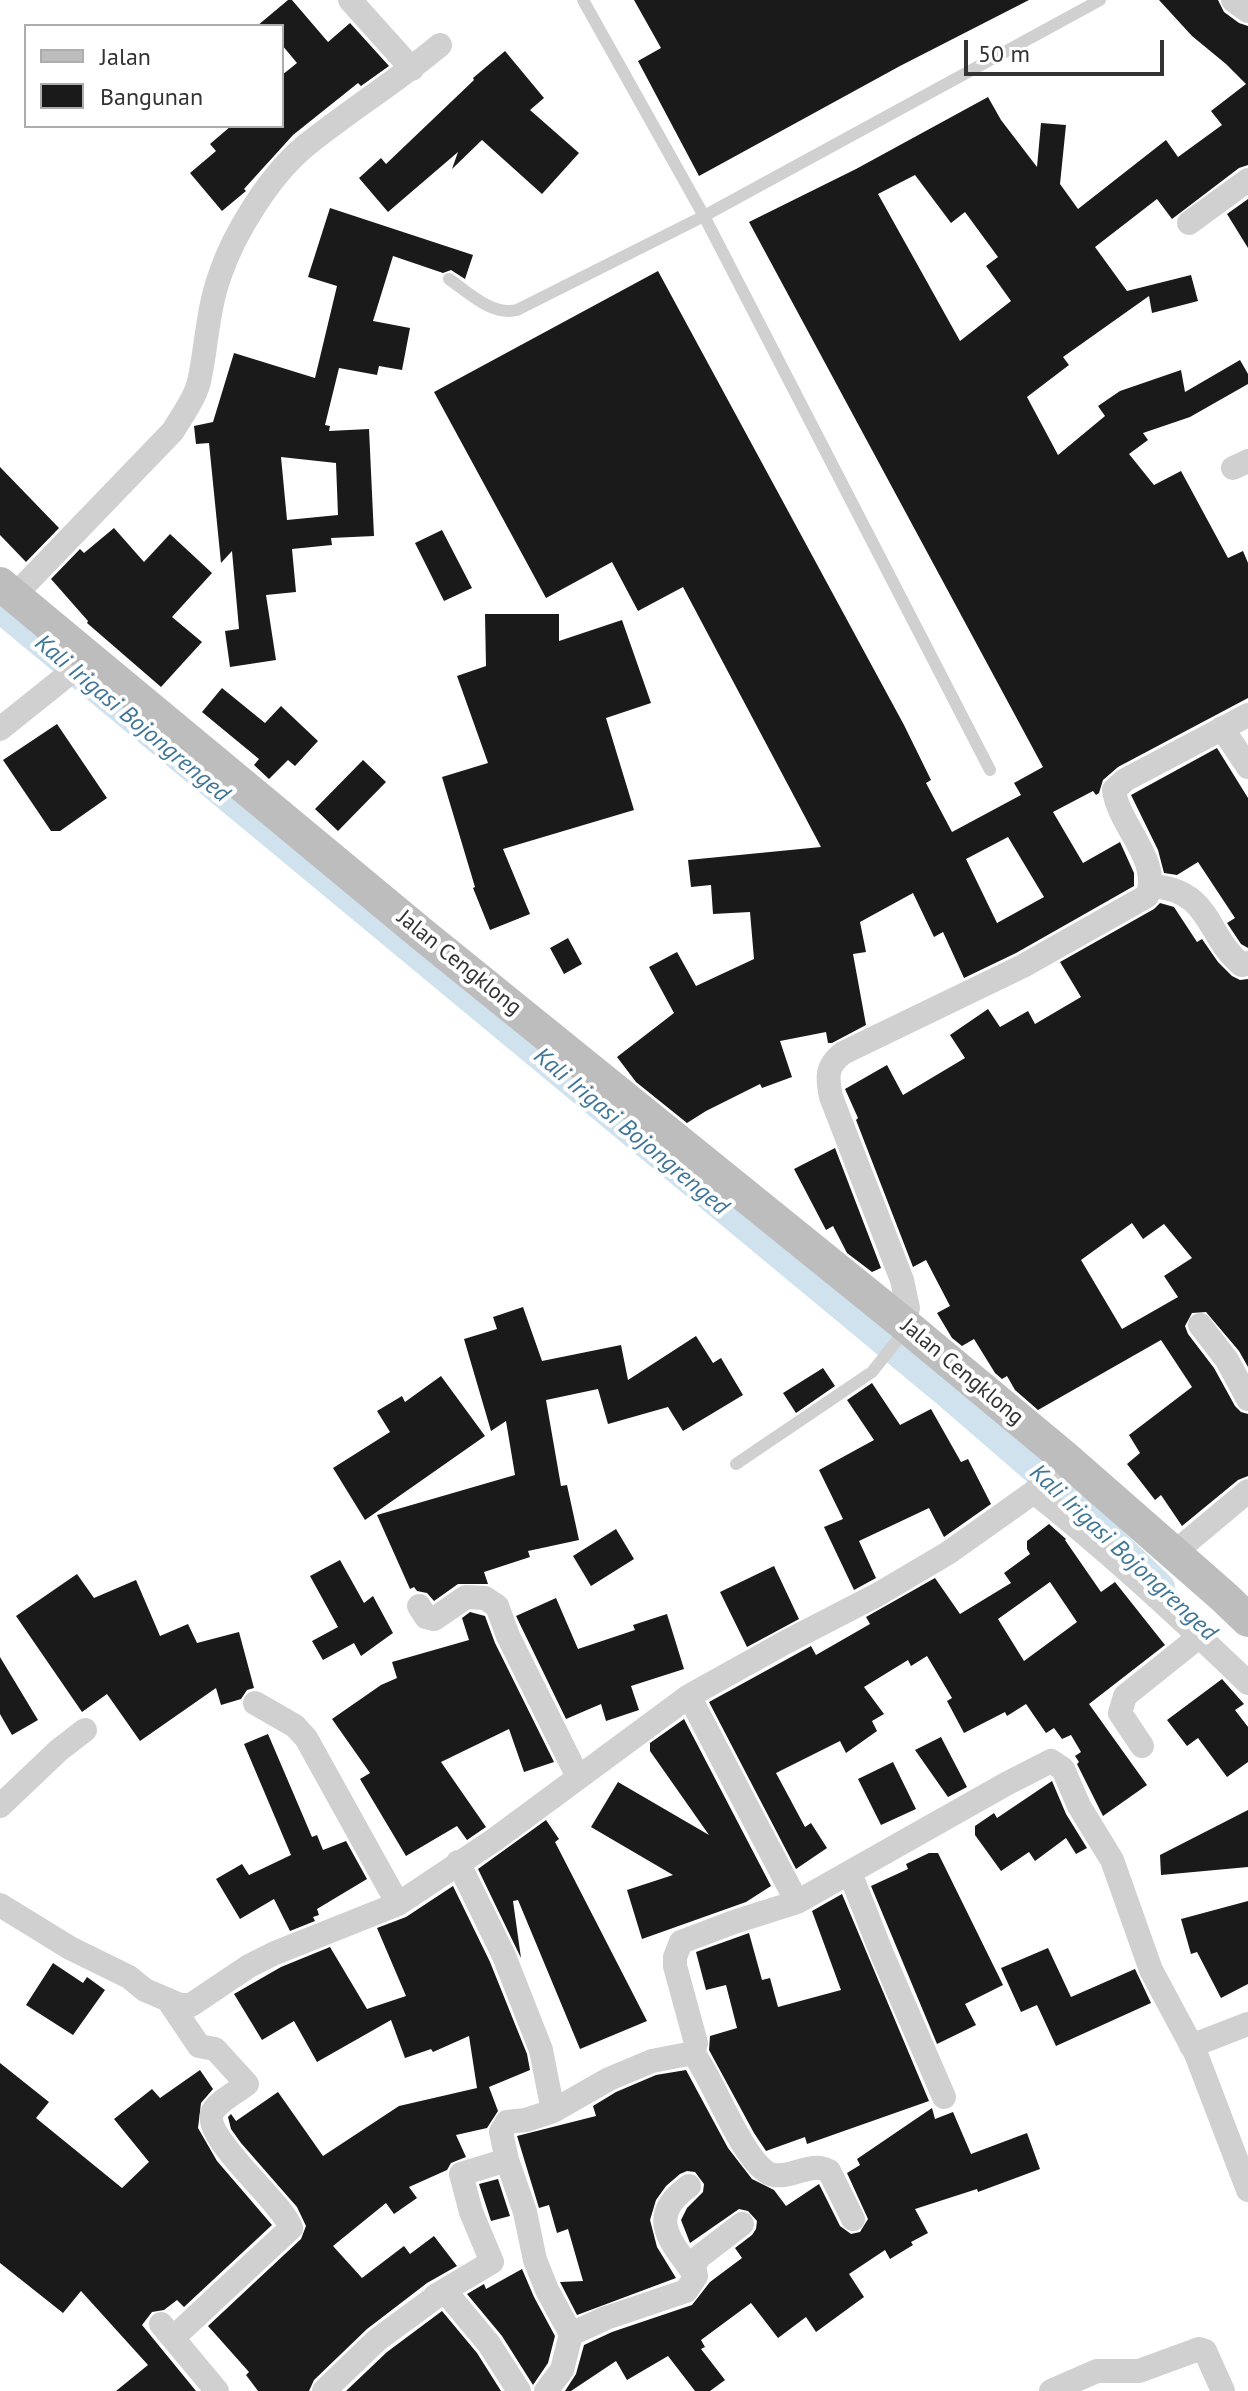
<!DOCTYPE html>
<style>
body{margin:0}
#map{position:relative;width:1248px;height:2391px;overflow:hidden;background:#fff;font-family:"PT Sans",sans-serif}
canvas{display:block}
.legend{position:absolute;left:24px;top:24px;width:260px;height:104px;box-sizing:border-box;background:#fff;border:2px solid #adadad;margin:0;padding:10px 14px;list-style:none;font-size:24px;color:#333}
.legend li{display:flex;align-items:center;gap:16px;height:40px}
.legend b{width:40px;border:2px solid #adadad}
.scale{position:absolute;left:964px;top:40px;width:200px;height:36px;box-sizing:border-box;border:4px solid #333;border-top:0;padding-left:10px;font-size:24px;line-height:28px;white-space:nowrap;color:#333;-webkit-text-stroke:6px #fff;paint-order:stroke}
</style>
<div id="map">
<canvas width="1248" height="2391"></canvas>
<ul class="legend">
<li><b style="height:10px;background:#bdbdbd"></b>Jalan</li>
<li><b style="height:22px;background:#1a1a1a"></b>Bangunan</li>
</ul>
<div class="scale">50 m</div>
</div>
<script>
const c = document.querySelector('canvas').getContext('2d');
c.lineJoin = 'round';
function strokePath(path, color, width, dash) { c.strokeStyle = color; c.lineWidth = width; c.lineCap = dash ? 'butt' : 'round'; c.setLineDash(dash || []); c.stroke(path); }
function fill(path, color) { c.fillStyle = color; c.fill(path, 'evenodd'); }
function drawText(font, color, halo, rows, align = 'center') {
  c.font = font + ' "PT Sans",sans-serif'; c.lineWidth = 8; c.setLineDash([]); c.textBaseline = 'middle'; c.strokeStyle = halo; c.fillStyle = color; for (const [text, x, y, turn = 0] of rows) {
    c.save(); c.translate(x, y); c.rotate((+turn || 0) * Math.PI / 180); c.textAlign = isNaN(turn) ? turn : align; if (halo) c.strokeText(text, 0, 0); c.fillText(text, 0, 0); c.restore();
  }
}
const canal = new Path2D(`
 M0,609l947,785 133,115 81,78`);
const building = new Path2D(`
 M288,0h4l36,42 22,-19 39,43 -28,20 -3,-3 -65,52 -49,54 2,2 -24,20 -32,-38 26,-22 -6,-7 21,-18h51v-51l15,-12 -15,-18v-19h-25z
 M634,0h395l-129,66 -201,110 -61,-115 23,-13z
 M1159,0h59l6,12 15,11 9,3v139l-9,3 -67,51 -15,-20 -62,48 32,44 64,-16 7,26 -46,12 -3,-17 -86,61 6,8 -42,32 31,58 47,-39 -7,-10 22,-15 61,-21 4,22 55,-32 8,14v10l-58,33 -47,16 5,7 -19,14 25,31 27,-14 47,87 15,-7 5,12v135l-130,69 -15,13 -4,13 -3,2 -3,-4 -40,21 30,51 37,-21 14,31v13l-118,67 -52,25 -21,-46 -9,5 -21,-44 -53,29 6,30 -13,2 13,71 -34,18h-4l-2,-11 -46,9 12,36 -30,11 -2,-4 -54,27 -19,12 -51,-41 -19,-25 57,-44 -25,-46 28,-15 19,34 58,-27 -4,-47 -37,2 -2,-29 -20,2 -3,-27 133,-13 -138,-260 -45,24 -26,-49 -66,36 -112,-206 224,-121 246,454 27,55 -5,3 26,49 69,-37 -7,-12 29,-16 -294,-545 107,-53 132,-72 13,23 36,47 4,-44 25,2 -6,59 18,25 88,-69 12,17 44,-32 -11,-14 35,-27 -20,-20 -34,-28zM915,175l36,48 14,-11 33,45 -12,9 25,35 -51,40 -82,-147zM1008,837l36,60 -47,26 -31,-64z
 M505,51l39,47 -14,12 49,43 -37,41 -60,-54 -30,29 6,-17 -70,60 -29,-34 22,-20 5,6 88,-84 -1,-2z
 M1248,199v49l-21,-34z
 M330,208l143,47 -8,24 -14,-9 -8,3 -50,-17 -20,65 37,7 -8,42 -23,-4 -2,9 -38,-7 -14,57 5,1 -1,5 40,-2 5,107 -43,2 1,7 -40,4 4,43 -30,3 10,65 -46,7 -5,-36 14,-2 -7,-78 -11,12 -12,-120 -13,1 -2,-18 19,-4 21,-69 81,25 22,-92 -29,-9zM281,457l55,6 2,52 -51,5z
 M0,467l59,61 -33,34 -26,-27z
 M114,528l30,34 26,-28 42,39 -40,44 30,25 -41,45 -74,-64 1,-2 -37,-42 29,-30 4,4z
 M442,530l30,58 -28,13 -29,-58z
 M485,614h74v27l63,-21 29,83 -45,15 28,92 -131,39 27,65 -40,16 -17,-42 2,-1 -33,-110 46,-14 -31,-87 29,-10z
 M222,688l43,35 16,-17 37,35 -23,25 -7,-6 -19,19 -15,-14 5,-6 -57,-47z
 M57,724l50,74 -47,33h-9l-48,-71z
 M1217,748l31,50v150l-7,-4 -14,-21 8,-5 -37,-56 -21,13 -13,-2 -6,-23 -27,-55z
 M363,760l23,22 -48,49 -23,-22z
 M1160,903l14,4 23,35 5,-3 16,23 14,14 8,4 8,-1v388l-9,-16 -33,-39 -14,1 -7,13 3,8 26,34 21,38 6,6 7,2v62l-10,4 -56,46 -21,-31 -6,5 -28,-36 13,-11 -11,-18 63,-48 -31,-47 -123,70 -23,-20 -8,-14 -5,3 -7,-6 -21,-34 -12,7 -10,-8 -15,-25 13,-7 -24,-46 -13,7 -57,-147 2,-2 -13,-29 42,-24 16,30 62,-37 -15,-23 38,-26 12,18 28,-16 7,13 46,-27 -21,-35 94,-53zM1132,1223l11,16 21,-15 28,34 -28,18 14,21 -56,32 -41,-69z
 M568,938l14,26 -18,10 -14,-26z
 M835,1148l46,120 -9,4 -25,-19 -14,-27 -7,4 -32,-61z
 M523,1307l19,54 79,-16 7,35 68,-44 17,27 8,-5 22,37 -60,36 -15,-24 -60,17 -10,-35 -52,11 15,86 6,-1 12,55 -51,11 2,6 -46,15 4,12h-30l-24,17 -7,-8 -10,-2 -3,-4 -4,2 -33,-74 138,-40 -9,-54 -15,10 -27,-92 33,-10 -4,-12z
 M823,1368l12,18 -39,27 -13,-20z
 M441,1376l44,60 -120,84 -32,-52 57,-36 -13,-21 25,-15 3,6z
 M872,1383l28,42 31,-16 30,53 7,-3 23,45 -47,33 -15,-29 -70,33 17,37 -22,12 -30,-63 19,-8 -24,-49 55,-30 -27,-40z
 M1049,1524l17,15 -1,1 36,52 14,-10 50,63 -76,59 58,81 -44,31 -26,-52 2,-2 -4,-6 6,-4 -10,-17 -9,4 -8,-11 -8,5 -20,-29 -19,12 -2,-4 -41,21 -17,-32 5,-3 -25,-42 -16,10 -3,-6 -44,27 20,27 -12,7 5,10 -31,22 -6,-12 -64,32 29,54 6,-4 16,25 -31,21 -87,-167 102,-56 5,9 54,-31 -4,-7 69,-39 25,36 51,-31 -7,-10 26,-19 -3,-5v-8zM1050,1582l27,40 -53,39 -26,-42z
 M616,1529l18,30 -43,27 -18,-30z
 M340,1560l24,43 9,-7 20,37 -32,23 -7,-13 -31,17 -11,-19 26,-14 -28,-51z
 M774,1566l25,53 -52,28 -27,-55z
 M77,1574l17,24 42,-18 24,56 28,-12 9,19 42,-11 15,56 -7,2 -6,9 -20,6 -5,-17 -76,53 -33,-47 -25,18 -66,-96z
 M556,1598l22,51 57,-19 -2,-5 34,-11 17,55 -53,17 8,24 -33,11 -5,-17 -35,15 -50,-103z
 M470,1612l15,4 10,27 59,119 -30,10 -15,-43 -68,33 45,65 -19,13 -10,-14 -51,30 -46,-77 10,-6 -38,-54 49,-34 16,-7 -5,-16 77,-22 -7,-22z
 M0,1657l38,63 -26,15 -12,-21z
 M1222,1679l22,25 -9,6 13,17v35l-21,15 -29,-39 -11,8 -20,-26z
 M684,1719l87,167 -25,16 -104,37 -15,-49 46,-15 -82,-48 27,-45 91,53 -59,-84v-8z
 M268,1734l44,103 5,-2 6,15 23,-9 21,38 -50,30 2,6 -6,2 2,4 -25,10 -16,-32 -34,20 -24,-40 26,-15 7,11 42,-20 -47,-111z
 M941,1737l26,50 -19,10 -33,-47z
 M893,1762l23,47 -35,16 -23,-46z
 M1052,1781l14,33 21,34 -11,6 -10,-16 -31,23 -6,-9 -28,19 -26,-36v-9l19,-13 3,5z
 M1248,1810v57l-87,8 -1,-20z
 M546,1820l13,19 -4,3 92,179 -67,28 -62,-149 -5,1 8,57 -43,-89z
 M929,1853h9l65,132 -38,19 11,21 -39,19 -66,-158 37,-17 -2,-5z
 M453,1886l37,76 37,92 3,16 -41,17 9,24 -11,17 -31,7 10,22 -15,6 -4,7 -38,17 8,11 -23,16 -8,-11 -53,43 29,32 42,-32 6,8 24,-18 23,30 -30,17 -60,46 -53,51 -5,11h-51l-12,-16 3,-3 -41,-46 93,-87 5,-13 -9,-19 -56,-64 -10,-14 -3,-12 3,-3 5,7 42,-29 45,64 76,-50 78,-18 -8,-52 -36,16 -2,-3 -26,9 -14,-38 -74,42 -23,-41 -32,19 -28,-46 47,-27 49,-20 37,62 39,-13 -29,-68 29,-11z
 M842,1894l87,207 -122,43 -2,-7 -39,14 -12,-18 -45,-83 1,-14 27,-8 -11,-43 -20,5 -10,-38 53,-19 13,47 8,-2 8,29 63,-17 -29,-79z
 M1248,1901v83l-27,14 -24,-46 -6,2 -10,-35z
 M1048,1948l23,49 64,-28 16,34 -95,43 -19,-41 -16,7 -20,-44z
 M53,1963l30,20 4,-6 18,13 -32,45 -47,-30z
 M0,2063l49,39 -13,16 86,70 27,-26 -35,-43 38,-30 8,9 40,-28 13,19 -12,14 -3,25 19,33 55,64 -88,82 -7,-7 -13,10 -12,2 -10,13 54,66h-80l32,-26 -67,-74 -18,22 -63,-50z
 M686,2070l42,78 24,31 22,11 12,16 33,-22 21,42 11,8 9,-2 8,-13 -21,-46 13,-8 -3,-6 75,-51 3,11 18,-7 18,42 56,-21 13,36 -62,23 -1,-3 -62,20 13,24 -17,9 2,3 -23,14 -5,-9 -36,24 15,23 -48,35 -10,-15 -28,21 -27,-35 -50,37 4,7 -4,2 24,31 -15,11h-15l-27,-35 -41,24 -11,-19 -45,30h-6l11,-17 8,-29 28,-13 80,-27 18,-23 32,-24 -7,-10 17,-13 4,-6 1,-8 -9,-10 -9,-2 -49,34 -9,-23 6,-12 16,-16 1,-8 -9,-12 -8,-1 -7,3 -14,12 -10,14 -6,20 7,27 19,31 -99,37 -17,-33 23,-1 -15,-52 -11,4 -8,-28 -10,3 -22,-72 79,-20 -3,-10 23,-14 40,-17z
 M498,2179l12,37 -19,5 -12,-37z
 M522,2269l12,28 21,39 -7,27 -15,22 -31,-49 -35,-42 17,-10 2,5z
 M442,2311l35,42 24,38h-155l41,-39z`);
const service = new Path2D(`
 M583,0l121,216 286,554
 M449,279c20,14 43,37 68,31l187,-94 396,-216
 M736,1464l136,-92 27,-34 4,-11`);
const minor = new Path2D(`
 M350,0l62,69
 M1233,0l15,11
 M1189,223l59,-43
 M1233,468l15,-7
 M14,596l159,-165c10,-17 24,-35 27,-54 7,-35 8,-69 20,-102 14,-42 49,-98 83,-127 44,-36 93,-66 137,-103
 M1222,728l26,39
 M0,729l90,-72
 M1151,886c62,4 54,50 91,79l6,-2
 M904,1324l4,-16 -6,-28 -71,-183c-4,-20 -5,-31 12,-44l180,-87 124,-70c15,-35 -29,-71 -33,-106l11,-10 123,-65
 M1200,1325l27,35 21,39
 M1034,1492c75,60 145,124 214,191
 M1174,1553l74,-62
 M419,1606l7,11 8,2 32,-22 19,1 12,8 11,30 70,141
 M689,1696l108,206
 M255,1703l40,23 11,12 92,166
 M1142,1746l-22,-33 5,-17 75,-60
 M0,1806l59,-56 26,-20
 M458,1862l46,94 37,94 12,61
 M850,1873l32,81 62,143
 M0,1905l70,43 59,29 16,13 35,15h11l58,-39 26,-13 123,-49 96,-64 195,-144 97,-54 91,-47 71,-42 86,-61 29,-36
 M168,2000l31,46 16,3 32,35c-9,7 -28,17 -34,27 -14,25 70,91 78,117l-118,110
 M1191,2046l57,-22
 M693,2053l3,-10 -21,-77v-9l6,-15 53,-20 63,-20 209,-118 45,-23 12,8 16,37 33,54 39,110 45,84 52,136
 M693,2053c20,24 52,117 81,122 19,3 37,-14 55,-4l24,48
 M507,2160l18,52 10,48 12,30 24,44 -9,36 -16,21
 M689,2186c-44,31 -18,56 7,90
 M435,2296l57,-34 -21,-50 -10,-38 46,-14 -6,-28 6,-10 19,-2 27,-9 56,-32 43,-18 41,-8
 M161,2324l56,67
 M571,2334l35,-16 80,-27 10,-15 -2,-10 5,-9 43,-33
 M324,2391l53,-51 64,-47 8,3 40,48 30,47
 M1051,2391l46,-20h42l60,-22 6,2 18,40`);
const secondary = new Path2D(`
 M0,584l423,351 481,389 159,132 161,141 24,23`);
const streetNames = [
 ["Jalan Cengklong",459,963,39],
 ["Jalan Cengklong",962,1372,40]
];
const waterNames = [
 ["Kali Irigasi Bojongrenged",132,719,40],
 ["Kali Irigasi Bojongrenged",631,1132,40],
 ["Kali Irigasi Bojongrenged",1123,1553,43]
];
strokePath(canal, '#cfe2ee', 28);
fill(building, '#1a1a1a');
strokePath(service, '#d0d0d0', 12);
strokePath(minor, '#d0d0d0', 24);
strokePath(secondary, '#bdbdbd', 34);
drawText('22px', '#333', '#fff', streetNames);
drawText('italic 24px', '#3f7597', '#fff', waterNames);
</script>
